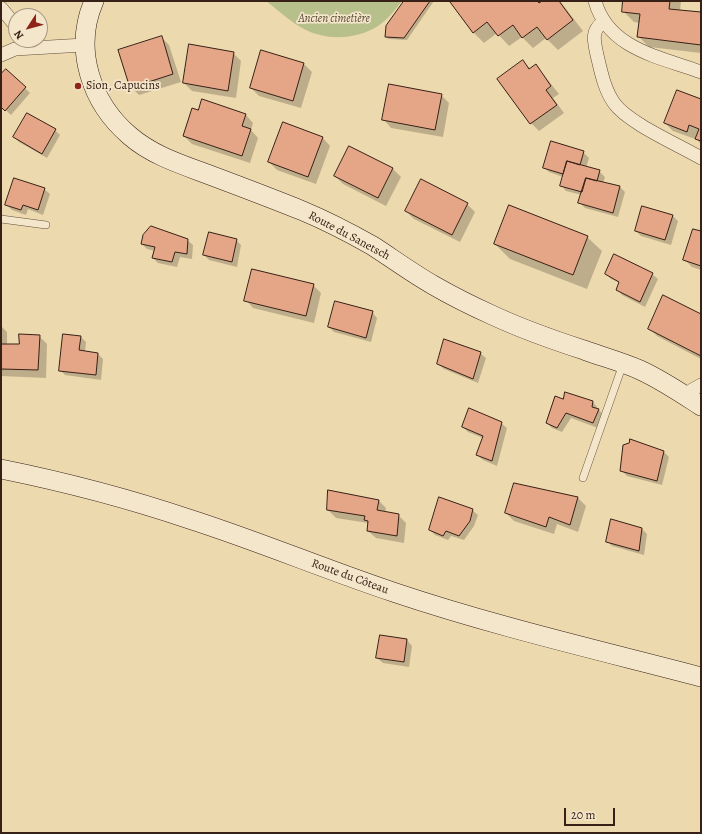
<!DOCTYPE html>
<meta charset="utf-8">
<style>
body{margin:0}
#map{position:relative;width:702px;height:834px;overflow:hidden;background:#edd9ae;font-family:Alegreya,serif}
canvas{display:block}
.frame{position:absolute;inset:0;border:2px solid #372016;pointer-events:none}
.north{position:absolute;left:8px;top:8px;width:40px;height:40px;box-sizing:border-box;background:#f3e6ca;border:1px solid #a89782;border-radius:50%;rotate:234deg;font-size:11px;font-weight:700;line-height:16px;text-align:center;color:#372016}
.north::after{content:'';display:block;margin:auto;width:14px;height:18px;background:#8f2418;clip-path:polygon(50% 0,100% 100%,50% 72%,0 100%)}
.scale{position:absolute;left:564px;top:808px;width:51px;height:18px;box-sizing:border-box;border:2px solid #372016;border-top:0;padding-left:5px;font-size:12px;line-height:14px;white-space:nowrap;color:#372016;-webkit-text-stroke:3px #f3e6ca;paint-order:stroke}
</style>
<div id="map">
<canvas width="702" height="834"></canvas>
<div class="frame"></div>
<div class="north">N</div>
<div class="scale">20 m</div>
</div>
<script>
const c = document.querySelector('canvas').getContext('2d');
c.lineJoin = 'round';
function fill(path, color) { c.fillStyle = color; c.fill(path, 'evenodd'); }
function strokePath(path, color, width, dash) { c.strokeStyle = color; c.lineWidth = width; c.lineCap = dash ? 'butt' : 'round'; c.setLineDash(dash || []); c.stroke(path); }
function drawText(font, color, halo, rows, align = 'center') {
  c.font = font + ' Alegreya,serif'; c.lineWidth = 3.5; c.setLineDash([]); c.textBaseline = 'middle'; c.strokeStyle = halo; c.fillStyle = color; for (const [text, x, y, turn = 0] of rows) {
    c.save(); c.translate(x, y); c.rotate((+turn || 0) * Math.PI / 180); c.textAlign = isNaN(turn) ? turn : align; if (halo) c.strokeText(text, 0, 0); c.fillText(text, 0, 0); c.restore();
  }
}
const green = new Path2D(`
 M266,1h136c-7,9 -14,18 -24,25 -20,13 -50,15 -72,4 -14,-7 -27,-19 -40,-29z`);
const shadow = new Path2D(`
 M405,1h29l-27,39 -19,-1 -2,-2z
 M452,1h87l2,2 3,-2h16l23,30 -25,19 -12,-12 -13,10 -11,-11 -13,9 -12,-13 -13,10 -10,-10 -23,-31z
 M624,1h57l-1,10 21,3v39l-52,-6 -11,-11 2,-13 -6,-1 -11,-11z
 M161,37l8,8 12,37 -42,13 -8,-8z
 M262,51l42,13 8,8 -11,36 -42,-12 -8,-8z
 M233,53l8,8 -5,37 -44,-7 -8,-8z
 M523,62l8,7 5,-3 7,8 16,20 -6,4 11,15 -25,18 -8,-8 -32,-44z
 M1,76l24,12 5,5 -19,22 -10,-9z
 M441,95l8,8 -6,34 -52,-9 -7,-8z
 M701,100v44l-6,-6v1l-22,-8 -8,-8z
 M199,112l47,3 7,8 -2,7 7,8 -8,25 -58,-19 -8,-8z
 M55,130l5,5 -13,23 -28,-16 -5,-5z
 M323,138l7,8 -14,38 -39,-14 -8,-8z
 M349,148l44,21 8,8 -15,29 -43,-22 -8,-8z
 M583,152l6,6 -3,10 13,3 6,6 -2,6 17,4 5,5 -7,25 -33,-9 -5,-5 2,-8 -16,-4 -5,-6 2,-8 -14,-5 -5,-5z
 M44,189l6,5 -7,21 -15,-6 -2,6 -14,-5 -5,-5z
 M467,204l8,8 -15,30 -46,-23 -8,-8z
 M672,215l6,6 -7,24 -30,-9 -5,-5z
 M701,232v38l-9,-3 -8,-8z
 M587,237l15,14 -15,38 -77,-30 -15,-15z
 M187,240l6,5 -1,14 -12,-2 -3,10 -19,-4 -5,-5 2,-7 -8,-2 -5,-5z
 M236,240l5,5 -4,22 -28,-7 -5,-5z
 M606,274h46l6,5 -13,28 -23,-12 -5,-6 3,-6 -9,-4z
 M313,285l8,8 -7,30 -61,-15 -7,-8z
 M372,312l5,6 -6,24 -37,-10 -5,-5z
 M701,315v44l-44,-23 -8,-8z
 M1,326l6,6v13h13l19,-9 8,8 -1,34 -45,-2z
 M81,337l5,5 -1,10 13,2 5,5 -2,21 -36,-5 -5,-5z
 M480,353l6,5 -8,25 -34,-14 -6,-5z
 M564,400l29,2 10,13 -5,13 -27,-10 -9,14 -10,-4 -5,-5z
 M501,423l6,5 -10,38 -14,-6 -6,-5 6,-17 -15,-6 -5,-5z
 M664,452l5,5 -7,28 -35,-9 -6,-6z
 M515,484l63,14 8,8 -8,26 -21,-8 -3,10 -40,-13 -8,-8z
 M378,500l8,8 -1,5 13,2 8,8 -2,20 -28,-5 -8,-7v-8l-32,-5 -8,-8z
 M472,510l6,5 -4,11 -10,14 -13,-4 -3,4 -13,-5 -5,-5z
 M642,529l5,5 -3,21 -32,-9 -5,-5z
 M381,636l26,4 5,6 -3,21 -26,-4 -6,-5z`);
const building = new Path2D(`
 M404,1h26l-26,37 -19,-1 1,-11z
 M451,1h86l2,2 3,-2h17l14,19 -26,20 -10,-13 -15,11 -9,-13 -15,11 -11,-14 -14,11 -23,-31z
 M623,1h47l-1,8 32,3v33l-64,-8 3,-23 -18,-2z
 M162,36l11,38 -43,14 -12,-38z
 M189,44l45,8 -6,39 -45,-8z
 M261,50l43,13 -11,38 -43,-13z
 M523,60l6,9 7,-5 15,22 -5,4 11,15 -27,19 -33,-45z
 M6,69l20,18 -21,24 -4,-4v-33z
 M389,84l53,10 -7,36 -53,-10z
 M677,90l24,9v42l-6,-2 4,-10 -10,-4 -2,7 -23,-9z
 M202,99l44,15 -4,12 9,3 -9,27 -59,-20 9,-28 6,2z
 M27,113l29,16 -14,25 -29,-17z
 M283,122l40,15 -15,40 -40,-15z
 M551,141l33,10 -4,14 -13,-4 -4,13 -20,-6z
 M349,146l44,22 -15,30 -44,-22z
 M567,161l33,9 -3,11 -11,-3 -4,14 -22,-6z
 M14,178l31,10 -7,22 -15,-5 -2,5 -16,-5z
 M586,178l34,8 -7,27 -35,-10z
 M421,179l47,24 -16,32 -47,-24z
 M509,205l79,31 -15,39 -79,-31z
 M642,206l31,9 -8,25 -30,-9z
 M151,226l37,13 -1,15 -12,-2 -3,10 -20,-4 3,-11 -14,-3 2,-9z
 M693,229l8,2v35l-18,-6z
 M209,232l28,7 -5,23 -29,-7z
 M614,254l39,19 -13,29 -24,-12 3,-8 -14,-8z
 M252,269l62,15 -8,32 -62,-15z
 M663,295l38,19v42l-53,-27z
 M335,301l38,10 -7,27 -38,-11z
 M19,334l21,1 -2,35 -37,-1v-25h18z
 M63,334l18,2 -2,14 19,3 -2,22 -37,-4z
 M444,339l37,13 -8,27 -36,-15z
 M565,392l28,9 -1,6 7,2 -6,14 -27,-10 -9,15 -11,-5 9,-27 8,3z
 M469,408l33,14 -10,39 -16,-6 7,-19 -21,-9z
 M630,439l34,12 -7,30 -37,-10 3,-26 6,-2z
 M514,483l64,14 -8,28 -21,-8 -3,10 -41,-14z
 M328,490l51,10 -2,10 22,4 -2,22 -30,-5 1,-10 -4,-1 1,-4 -38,-6z
 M439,497l34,12 -3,12 -11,15 -13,-5 -3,5 -14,-6z
 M611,519l31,9 -3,23 -33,-9z
 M380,635l27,4 -3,23 -28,-4z`);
const lane = new Path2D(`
 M1,219l45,6
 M583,478l40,-114`);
const street = new Path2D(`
 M595,1c13,48 65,56 106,71
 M1,8l15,18
 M603,22c-12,9 -9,19 -6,33 4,16 7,34 17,48 14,20 65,42 87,55
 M1,55l14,-6 69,-4
 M687,397l5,-7 9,-5`);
const secondary = new Path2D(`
 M94,1c-21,48 -3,102 36,135 22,19 50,28 77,38 32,12 64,24 96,37 24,10 47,22 70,35 20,13 39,27 60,39 19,11 39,21 59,30 30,14 61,25 92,35 19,7 38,12 56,20 22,10 41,23 61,36
 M1,469c64,13 126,29 188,50 69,22 135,50 204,73 101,34 205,58 308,85`);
const markers = [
 [78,86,4,"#8f2418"]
];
const parkNames = [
 ["Ancien cimetière",334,19]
];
const poiNames = [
 ["Sion, Capucins",86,86]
];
const streetNames = [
 ["Route du Sanetsch",349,236,28],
 ["Route du Côteau",350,577,20]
];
fill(green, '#b7bf8b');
fill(shadow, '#0003');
fill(building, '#e5a587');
strokePath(building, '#372016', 1);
strokePath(lane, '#644e3c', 8);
strokePath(street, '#644e3c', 14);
strokePath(secondary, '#372016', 20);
strokePath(lane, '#f3e6ca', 7);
strokePath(street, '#f3e6ca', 13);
strokePath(secondary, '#f3e6ca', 19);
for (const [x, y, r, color] of markers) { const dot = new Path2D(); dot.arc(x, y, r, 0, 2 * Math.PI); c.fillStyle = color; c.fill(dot); strokePath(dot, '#f3e6ca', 1.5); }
drawText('italic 12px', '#574833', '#f3e6ca', parkNames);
drawText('12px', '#372016', '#f3e6ca', poiNames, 'left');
drawText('12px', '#372016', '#f3e6ca', streetNames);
</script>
